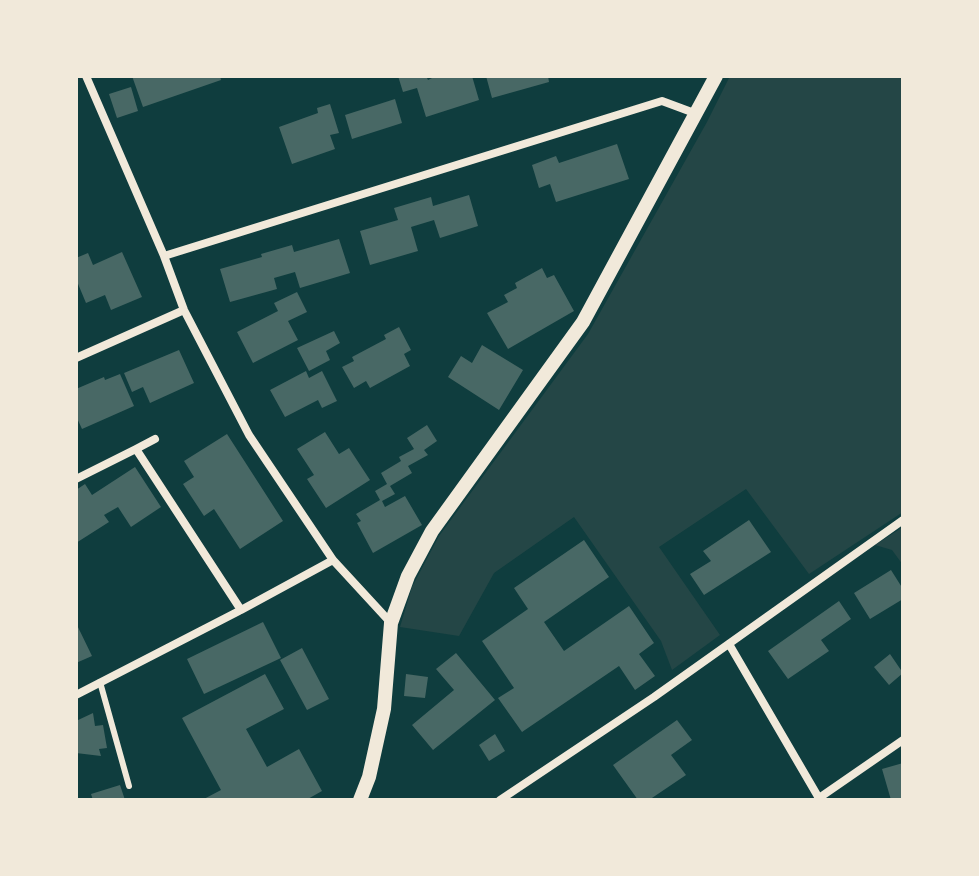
<!DOCTYPE html>
<style>
body{margin:0}
#map{position:relative;width:979px;height:876px;overflow:hidden;background:#0f3d3e;font-family:Arial,sans-serif}
canvas{display:block}
.frame{position:absolute;inset:0;border:78px solid #f1e9da;pointer-events:none}
</style>
<div id="map">
<canvas width="979" height="876"></canvas>
<div class="frame"></div>
</div>
<script>
const c = document.querySelector('canvas').getContext('2d');
c.lineJoin = 'round';
function fill(path, color) { c.fillStyle = color; c.fill(path, 'evenodd'); }
function strokePath(path, color, width, dash) { c.strokeStyle = color; c.lineWidth = width; c.lineCap = dash ? 'butt' : 'round'; c.setLineDash(dash || []); c.stroke(path); }
const green = new Path2D(`
 M730,76h173v436l-94,62 -63,-85 -87,58 61,88 -48,35 -11,-29 -87,-124 -80,56 -35,63 -59,-9 12,-40 27,-51 149,-202 119,-212z
 M903,527v38l-11,-15 -17,-5z`);
const building = new Path2D(`
 M132,76h88l1,4 -78,27z
 M398,76h28l2,4 8,-4h36l7,24 -53,17 -9,-29 -14,4z
 M486,76h62l1,6 -57,16z
 M131,87l7,24 -21,7 -8,-24z
 M395,99l7,24 -50,16 -7,-24z
 M330,104l9,29 -9,2 5,14 -43,15 -13,-37 39,-14 -1,-5z
 M617,144l12,35 -73,23 -6,-18 -11,4 -7,-23 24,-9 3,7z
 M469,195l9,31 -38,12 -6,-18 -23,7 7,24 -48,14 -10,-34 38,-11 -4,-12 37,-11 2,9z
 M339,239l11,34 -50,15 -5,-16 -21,6 3,11 -47,13 -10,-33 42,-12 -1,-3 31,-9 2,7z
 M122,252l20,45 -31,13 -6,-15 -19,8 -10,-24v-21l12,-5 5,12z
 M542,268l5,10 7,-3 20,36 -66,38 -21,-36 21,-11 -4,-7 13,-7 -2,-5z
 M297,292l10,20 -19,9 10,19 -45,23 -16,-31 41,-21 -4,-8z
 M399,327l12,23 -7,4 6,12 -40,22 -4,-7 -12,7 -12,-21 12,-6 -2,-4 34,-18 -2,-4z
 M334,331l6,12 -14,8 4,9 -21,11 -12,-23z
 M482,345l41,25 -24,40 -51,-33 13,-21 11,7z
 M179,350l15,33 -44,20 -7,-16 -11,5 -8,-19z
 M306,371l3,7 13,-7 15,30 -15,7 -4,-8 -33,17 -15,-27z
 M120,374l14,32 -52,23 -6,-13v-27l28,-12 1,3z
 M427,425l10,16 -13,9 4,5 -20,11 4,7 -22,13 5,8 -13,7 3,6 20,-11 17,29 -49,28 -16,-30 4,-2 -5,-7 24,-14 -5,-9 12,-7 -6,-11 20,-12 -2,-4 15,-8 -7,-11z
 M325,432l14,22 10,-6 21,32 -44,28 -19,-29 7,-4 -17,-26z
 M227,434l56,87 -43,28 -26,-40 -10,7 -21,-32 11,-7 -10,-16z
 M135,467l26,40 -30,20 -13,-20 -14,8 5,7 -33,21v-53l9,-6 7,11z
 M749,520l22,32 -67,43 -14,-21 21,-13 -8,-10z
 M584,540l25,37 -65,45 20,29 65,-45 25,37 -15,11 16,22 -20,14 -16,-24 -97,66 -24,-34 16,-10 -32,-47 46,-32 -14,-21z
 M891,570l12,19v10l-33,20 -16,-26z
 M839,601l12,18 -30,21 8,11 -41,28 -20,-28z
 M263,622l18,36 -77,36 -17,-35z
 M76,623l16,33 -16,7z
 M302,648l27,51 -22,11 -27,-50z
 M456,653l39,47 -62,50 -21,-25 42,-35 -18,-21z
 M890,654l13,19 -14,12 -15,-18z
 M265,674l19,35 -38,20 21,38 32,-18 23,42 -16,9h-104l19,-10 -39,-72z
 M406,674l22,3 -3,21 -21,-2z
 M93,713l2,13 8,-1 4,23 -8,1 2,7 -25,-3v-32z
 M677,720l15,20 -21,15 15,20 -37,25h-11l-25,-35z
 M495,734l10,17 -16,10 -10,-16z
 M903,763v37h-12l-9,-31z
 M120,785l5,15h-32l-2,-6z`);
const service = new Path2D(`
 M100,682l29,104`);
const minor = new Path2D(`
 M86,76l78,180 20,54 65,125 84,125 58,63
 M164,256l498,-155 35,13
 M76,358l108,-48
 M136,449l19,-10
 M76,479l60,-30 105,161
 M729,644l91,156
 M76,695l165,-85 92,-50
 M819,798l84,-58
 M500,800l154,-103 249,-177`);
const tertiary = new Path2D(`
 M360,800l9,-23 15,-68 7,-86 17,-47 24,-45 151,-209 133,-246`);
fill(green, '#244646');
fill(building, '#486865');
strokePath(service, '#f1e9da', 6);
strokePath(minor, '#f1e9da', 8);
strokePath(tertiary, '#f1e9da', 14);
</script>
